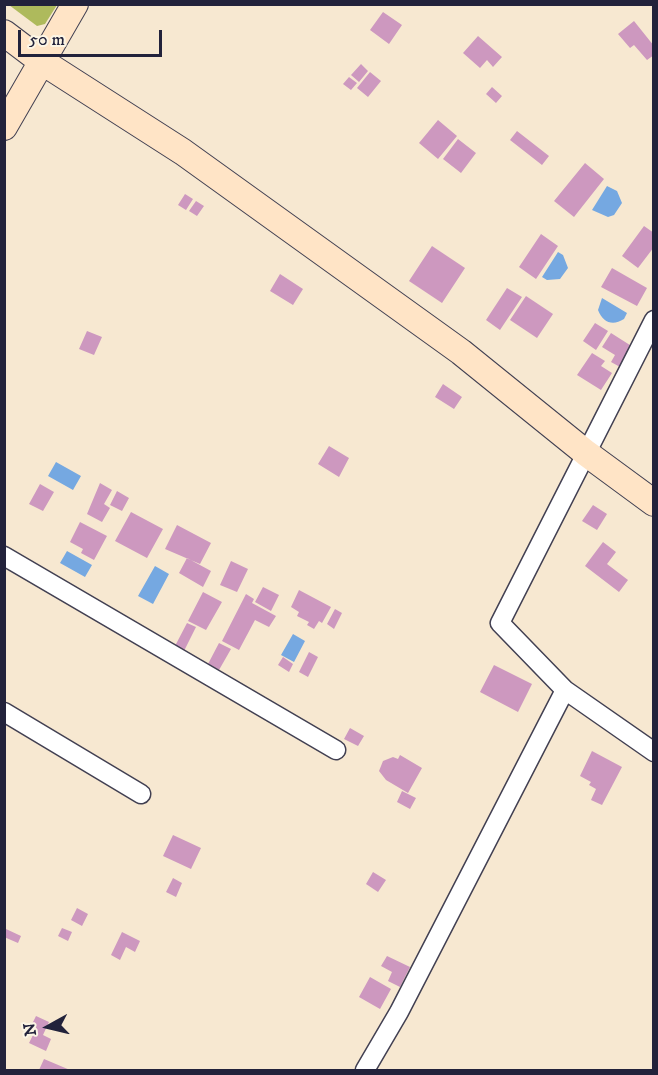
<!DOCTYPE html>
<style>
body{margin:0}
#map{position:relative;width:658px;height:1075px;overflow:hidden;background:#f7e8d1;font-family:"IM FELL DW Pica",serif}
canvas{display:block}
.frame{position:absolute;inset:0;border:6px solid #22223b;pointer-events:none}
.north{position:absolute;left:18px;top:997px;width:60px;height:60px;-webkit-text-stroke:4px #fcf5e5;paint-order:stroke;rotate:262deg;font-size:16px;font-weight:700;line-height:24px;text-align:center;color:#22223b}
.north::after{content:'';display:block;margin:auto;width:21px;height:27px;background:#22223b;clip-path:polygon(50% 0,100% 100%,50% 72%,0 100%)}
.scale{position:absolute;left:18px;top:30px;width:144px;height:27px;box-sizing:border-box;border:3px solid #22223b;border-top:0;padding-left:8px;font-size:18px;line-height:21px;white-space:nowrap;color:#22223b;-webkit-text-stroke:4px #fcf5e5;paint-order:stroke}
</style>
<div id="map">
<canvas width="658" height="1075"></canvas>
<div class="frame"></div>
<div class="north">N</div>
<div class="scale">50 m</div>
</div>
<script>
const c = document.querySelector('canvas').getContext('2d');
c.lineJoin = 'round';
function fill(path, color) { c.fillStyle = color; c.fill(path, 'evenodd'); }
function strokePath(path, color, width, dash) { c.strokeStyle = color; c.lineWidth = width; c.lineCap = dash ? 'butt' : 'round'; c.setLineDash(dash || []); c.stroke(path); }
const green = new Path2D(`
 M9,5h48l-12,19 -8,2z`);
const water = new Path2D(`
 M607,186l10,5 5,12 -8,12 -6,2 -16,-7z
 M558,252l5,3 5,13 -8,11 -13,1 -5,-3z
 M602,298l25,15 -3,6c-11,7 -21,4 -26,-9z
 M56,462l25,14 -8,14 -25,-14z
 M67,551l25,14 -7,12 -25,-14z
 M155,566l14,8 -16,30 -15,-8z
 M293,634l12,7 -11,21 -13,-7z`);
const building = new Path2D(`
 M383,12l19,13 -13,19 -19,-14z
 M634,21l20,25v9l-7,5 -13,-15 -4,3 -12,-14z
 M478,36l24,21 -9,10 -6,-7 -7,8 -17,-15z
 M361,64l7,7 -9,11 -8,-7z
 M370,72l11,9 -13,16 -11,-9z
 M349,77l8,6 -6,7 -8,-6z
 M492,87l10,9 -6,7 -10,-9z
 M438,120l19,16 -19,23 -19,-16z
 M517,131l32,25 -7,9 -32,-25z
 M458,139l18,14 -15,20 -18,-14z
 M585,163l19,16 -30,38 -20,-16z
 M185,194l8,5 -7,11 -8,-5z
 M196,201l8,5 -7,10 -8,-5z
 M644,226l10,7v14l-16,21 -16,-12z
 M541,234l17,12 -22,33 -17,-12z
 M432,246l33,22 -23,35 -33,-22z
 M612,268l35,20 -10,18 -36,-19z
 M280,274l23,15 -10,16 -23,-14z
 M507,288l15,9 -22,33 -14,-10z
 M526,296l27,18 -16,24 -27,-18z
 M595,323l13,8 -12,19 -13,-9z
 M87,331l15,6 -8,18 -15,-6z
 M611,333l22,14 -13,20 -9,-5 4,-7 -13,-8z
 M592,353l13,8 -4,5 11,7 -11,17 -24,-15z
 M443,384l19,13 -8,12 -19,-12z
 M329,446l20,12 -10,19 -21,-13z
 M100,483l12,7 -8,14 6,4 -8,14 -15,-8z
 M40,484l14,8 -11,19 -14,-7z
 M117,491l12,7 -7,13 -12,-6z
 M593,505l14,9 -10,16 -15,-9z
 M131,512l32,17 -16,29 -32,-17z
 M80,522l27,14 -13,24 -13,-7 2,-4 -13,-7z
 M177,525l34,18 -11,21 -35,-15z
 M603,542l13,10 -9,12 21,16 -9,12 -34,-26z
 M187,558l24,13 -8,16 -24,-14z
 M231,561l17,8 -11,23 -17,-7z
 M263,587l16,8 -8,16 -16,-9z
 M299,590l32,17 -9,16 -3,-2 -5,8 -7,-4 2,-3 -12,-6 2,-4 -8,-5z
 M203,592l19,10 -16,28 -18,-9z
 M246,594l8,5 -2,4 24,13 -7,11 -14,-7 -16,30 -17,-9z
 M335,609l7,4 -8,16 -7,-5z
 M187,623l9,4 -12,24 -9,-5z
 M219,643l12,6 -12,21 -11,-6z
 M309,652l9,5 -10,20 -9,-5z
 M283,657l10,7 -4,8 -11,-7z
 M494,665l38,19 -14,28 -38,-20z
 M350,728l14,8 -6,10 -14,-7z
 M592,751l30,16 -20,38 -11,-5 5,-11 -7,-4 2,-3 -11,-6z
 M400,755l22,13 -14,25 -22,-13 -7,-9 4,-10 10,-4 5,2z
 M402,791l14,7 -6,11 -13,-7z
 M173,835l28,13 -10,21 -28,-13z
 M373,872l13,8 -8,12 -12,-8z
 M173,878l9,5 -6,14 -10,-5z
 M77,908l11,6 -6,12 -11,-6z
 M62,928l10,4 -4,9 -10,-5z
 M6,929l15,7 -3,7 -14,-6z
 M122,932l18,9 -5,11 -9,-5 -6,13 -9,-5z
 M387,956l23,11 -10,20 -12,-6 4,-9 -11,-6z
 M370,977l21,12 -11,20 -21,-12z
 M36,1016l13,6 -6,13 8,4 -5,12 -17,-8 6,-12 -5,-3z
 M44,1059l26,11h-31z`);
const path = new Path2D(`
 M4,1034l3,1`);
const street = new Path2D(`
 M654,320l-154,303 65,67 89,62
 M4,556l332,194
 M4,712l137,82
 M365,1070l34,-58 166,-322`);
const secondary = new Path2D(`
 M4,33l37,28 142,91 278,200 125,101 68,50
 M4,127l71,-123`);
fill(green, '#aeba5c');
fill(water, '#75a8e1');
fill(building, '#cd98bf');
strokePath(street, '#424052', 21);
strokePath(secondary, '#424052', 28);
strokePath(path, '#424052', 4, [1.5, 4.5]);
strokePath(street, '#fff', 18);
strokePath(secondary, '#ffe4c6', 26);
</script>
